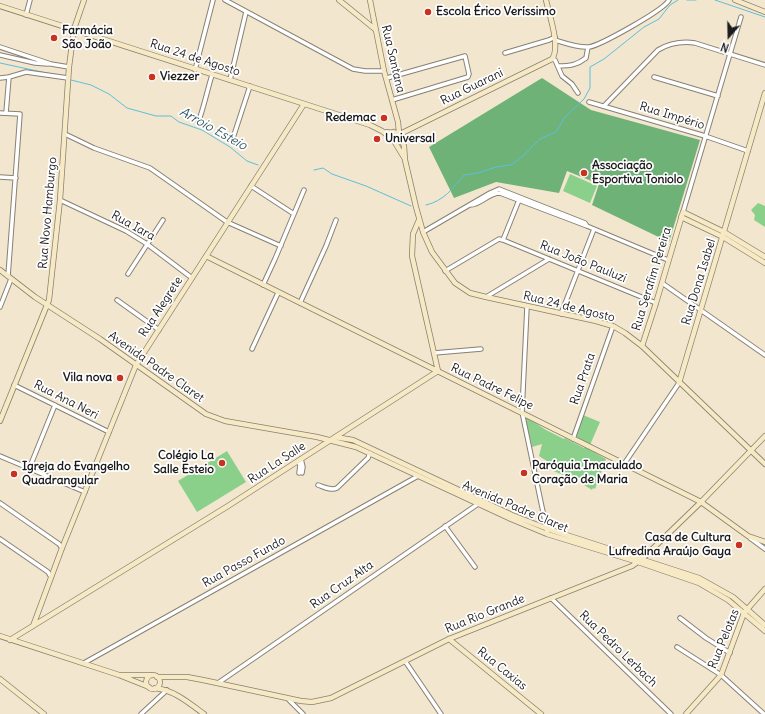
<!DOCTYPE html>
<meta charset="utf-8">
<style>
body{margin:0}
#map{position:relative;width:765px;height:714px;overflow:hidden;background:#f2e6ce;font-family:Delius,sans-serif}
canvas{display:block}
.north{position:absolute;left:709px;top:16px;width:40px;height:40px;-webkit-text-stroke:3px #fff;paint-order:stroke;rotate:200deg;font-size:11px;font-weight:700;line-height:16px;text-align:center;color:#1c1c1c}
.north::after{content:'';display:block;margin:auto;width:14px;height:18px;background:#1c1c1c;clip-path:polygon(50% 0,100% 100%,50% 72%,0 100%)}
</style>
<div id="map">
<canvas width="765" height="714"></canvas>
<div class="north">N</div>
</div>
<script>
const c = document.querySelector('canvas').getContext('2d');
c.lineJoin = 'round';
function fill(path, color) { c.fillStyle = color; c.fill(path, 'evenodd'); }
function strokePath(path, color, width, dash) { c.strokeStyle = color; c.lineWidth = width; c.lineCap = dash ? 'butt' : 'round'; c.setLineDash(dash || []); c.stroke(path); }
function drawText(font, color, halo, rows, align = 'center') {
  c.font = font + ' Delius,sans-serif'; c.lineWidth = 3.5; c.setLineDash([]); c.textBaseline = 'middle'; c.strokeStyle = halo; c.fillStyle = color; for (const [text, x, y, turn = 0] of rows) {
    c.save(); c.translate(x, y); c.rotate((+turn || 0) * Math.PI / 180); c.textAlign = isNaN(turn) ? turn : align; if (halo) c.strokeText(text, 0, 0); c.fillText(text, 0, 0); c.restore();
  }
}
const green = new Path2D(`
 M570,174l27,12 -7,17 -27,-12z
 M758,203l7,3v21l-11,-7 1,-5 -4,-5z
 M583,415l17,7 -10,23 -16,-7z
 M525,416l21,14 18,9 1,-1 19,10 1,-1 21,12 -11,30 -2,-1 -1,2 -19,-12v1l-22,-9 2,-5 -14,-9 3,-12 -10,3z
 M227,451l19,31 -49,30 -19,-31z`);
const forest = new Path2D(`
 M542,78l49,32 109,30 -31,102 -77,-37 7,-21 -32,-13 -8,22 -63,-11 -42,16 -25,-51z`);
const stream = new Path2D(`
 M687,0h9
 M715,0l50,17
 M0,63l56,12
 M71,80l20,5 18,9 18,14 29,8h15l8,6 23,8 28,17 17,14 11,4
 M314,170l9,-2 9,6 34,12 45,20
 M426,205c18,-4 27,-17 38,-30l14,-2 18,-6 15,-2 12,-9 17,-17 16,-7 9,-15 19,-18 6,-11v-21l14,-8 40,-32 15,-8 11,-14 8,-5`);
const street = new Path2D(`
 M225,0l128,69 12,2h19
 M26,15l4,-15
 M555,40c10,3 23,8 34,7 12,-2 75,-37 80,-47
 M0,47l51,17 18,3
 M505,53l44,-13 6,-3
 M0,55l35,8 13,1
 M552,59l3,1 7,16 10,8 6,9
 M558,66c12,0 19,-1 28,-8l2,-11
 M195,70l18,-70
 M654,77l64,19
 M0,78l9,-1
 M387,78l78,-22 4,18 -1,3 -76,23
 M230,80l16,-68
 M589,102l116,34 43,15
 M604,106l54,-56c12,-7 23,-9 37,-7l70,22
 M0,113l20,1 -12,162
 M6,113l3,-36 17,-5 42,6
 M198,123c6,-16 9,-32 14,-48
 M65,134l29,14 56,20 77,54 54,24
 M233,138l17,-52
 M0,177l16,1
 M251,186l43,28
 M60,200l66,31 21,13 45,34
 M470,205c11,0 18,-12 30,-12l87,33 81,34
 M683,212l58,-195
 M423,232l67,-39 9,-4 86,34 2,3
 M503,240l153,63
 M445,271l54,-32 4,1 16,-40
 M128,274l35,-54
 M662,283l103,72
 M263,285l12,-26 29,-69
 M486,297l63,-38
 M117,300l42,30
 M300,303l26,-57 10,-26
 M0,307l11,-28
 M527,307l-5,105 25,119
 M561,314l33,-85
 M252,349l26,-56
 M434,353l47,-4
 M14,385l95,47
 M573,439l40,-113
 M0,456l85,36
 M301,459l2,8 -1,6
 M298,461l2,4 -1,8
 M624,464l55,-81
 M29,469l26,-64
 M318,485c6,2 13,6 19,3l31,-30 2,-5
 M0,503l59,41 3,4
 M445,526l30,41
 M750,538l15,11
 M0,539l48,33 3,5
 M551,598l120,116
 M680,618l26,20 24,15
 M677,647l44,28 43,39
 M405,661l36,53
 M84,663l334,-187
 M218,683l260,-179
 M289,700l14,14
 M141,714l26,-24`);
const secondary = new Path2D(`
 M339,0l37,30
 M370,0l14,71 14,51 1,11
 M735,0l30,12
 M0,6l370,119 12,6 9,7
 M384,132l15,1 2,4 -3,4h-4l-3,-3 1,-4 2,-2
 M400,134l152,-75c9,-12 -3,-45 -6,-59
 M401,137l3,9 1,14 11,47 7,25 9,20 23,31 15,10 16,4 110,24 17,5 12,7 17,13 123,118
 M394,141l11,18
 M681,217l42,20 42,26
 M419,220l-6,14 -1,22 26,115
 M206,256l495,246 47,34 17,6
 M0,270l35,27 65,42 106,75 19,7 92,16 39,10 155,72 36,15 91,28 61,21 29,17 37,31
 M642,346l14,-43 27,-91 41,20 41,25
 M679,383l86,-290
 M0,421l49,-121 11,-100 9,-133 5,-38 10,-29
 M335,437l18,3 159,75 36,14 151,49 34,19 32,28
 M33,626l29,-78 74,-183 168,-261
 M0,636l119,39 30,12
 M449,639l92,75
 M10,640l218,-134 210,-135
 M119,675h32
 M146 682a7 7 0 1 1 14 0a7 7 0 1 1-14 0Z
 M157,677h30l16,3 98,21 11,1 19,-4 118,-59 183,-73 10,-7 59,-57 64,-66
 M0,679l44,35
 M155,688c19,2 34,15 49,26
 M686,714l35,-39 23,-62 21,-24`);
const markers = [
 [428,12,4,"#c8321e"],
 [54,38,4,"#c8321e"],
 [152,77,4,"#c8321e"],
 [384,118,4,"#c8321e"],
 [377,139,4,"#c8321e"],
 [584,173,4,"#c8321e"],
 [120,378,4,"#c8321e"],
 [222,463,4,"#c8321e"],
 [524,473,4,"#c8321e"],
 [14,474,4,"#c8321e"],
 [739,545,4,"#c8321e"]
];
const poiNames = [
 ["Escola Érico Veríssimo",436,12],
 ["Farmácia",62,31],
 ["São João",62,45],
 ["Viezzer",160,77],
 ["Redemac",376,118,"right"],
 ["Universal",385,139],
 ["Associação",592,166],
 ["Esportiva Toniolo",592,180],
 ["Vila nova",112,378,"right"],
 ["Colégio La",214,456,"right"],
 ["Salle Esteio",214,470,"right"],
 ["Paróquia Imaculado",532,466],
 ["Coração de Maria",532,480],
 ["Igreja do Evangelho",22,467],
 ["Quadrangular",22,481],
 ["Casa de Cultura",731,538,"right"],
 ["Lufredina Araújo Gaya",731,552,"right"]
];
const streetNames = [
 ["Rua 24 de Agosto",195,58,18],
 ["Rua Santana",393,59,77],
 ["Rua Guarani",472,87,-26],
 ["Rua Império",672,116,17],
 ["Rua Novo Hamburgo",48,213,-85],
 ["Rua Iara",133,226,29],
 ["Rua João Pauluzi",583,262,22],
 ["Rua Serafim Pereira",652,279,-73],
 ["Rua Dona Isabel",699,282,-73],
 ["Rua Alegrete",161,307,-57],
 ["Rua 24 de Agosto",569,307,14],
 ["Avenida Padre Claret",156,367,35],
 ["Rua Prata",583,379,-71],
 ["Rua Padre Felipe",492,387,26],
 ["Rua Ana Neri",66,400,27],
 ["Rua La Salle",277,463,-33],
 ["Avenida Padre Claret",515,507,23],
 ["Rua Passo Fundo",244,562,-29],
 ["Rua Cruz Alta",342,585,-35],
 ["Rua Rio Grande",485,614,-22],
 ["Rua Pelotas",724,639,-68],
 ["Rua Pedro Lerbach",618,649,44],
 ["Rua Caxias",502,669,39]
];
const waterNames = [
 ["Arroio Esteio",213,129,29]
];
fill(green, '#8ad08b');
fill(forest, '#6fb277');
strokePath(stream, '#5cbfdb', 1);
strokePath(street, '#878175', 5.5);
strokePath(secondary, '#878175', 6);
strokePath(street, '#fff', 3.5);
strokePath(secondary, '#f6e9c3', 4.5);
for (const [x, y, r, color] of markers) { const dot = new Path2D(); dot.arc(x, y, r, 0, 2 * Math.PI); c.fillStyle = color; c.fill(dot); strokePath(dot, '#fff', 1.5); }
drawText('bold 12px', '#1c1c1c', '#fff', poiNames, 'left');
drawText('12px', '#1c1c1c', '#fff', streetNames);
drawText('italic 13px', '#365d68', '#fff', waterNames);
</script>
